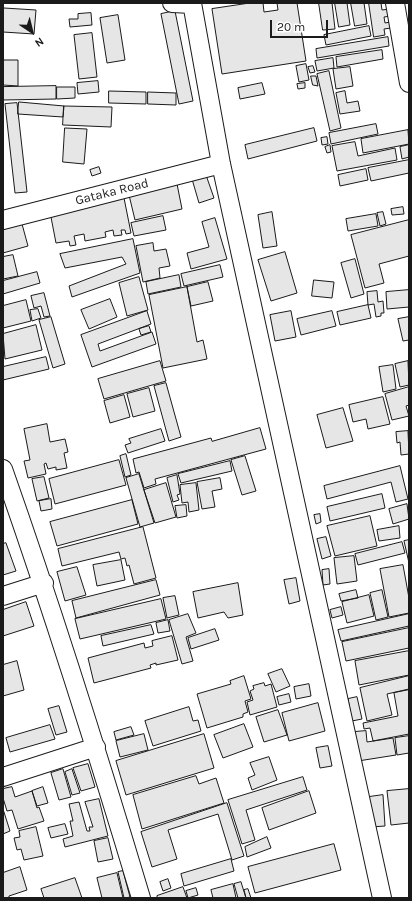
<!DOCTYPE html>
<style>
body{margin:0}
#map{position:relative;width:412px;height:901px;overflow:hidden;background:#fff;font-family:Karla,sans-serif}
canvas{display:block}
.frame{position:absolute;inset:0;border:4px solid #1a1a1a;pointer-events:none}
.north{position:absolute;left:12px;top:12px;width:40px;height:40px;-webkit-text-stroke:3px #fff;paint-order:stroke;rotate:145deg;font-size:11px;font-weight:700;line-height:16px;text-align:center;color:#1a1a1a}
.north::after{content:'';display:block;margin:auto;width:14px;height:18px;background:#1a1a1a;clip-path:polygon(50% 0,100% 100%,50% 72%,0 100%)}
.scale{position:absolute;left:270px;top:20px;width:58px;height:18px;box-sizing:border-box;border:2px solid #1a1a1a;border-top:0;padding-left:5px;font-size:12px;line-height:14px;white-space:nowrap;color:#1a1a1a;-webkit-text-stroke:3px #fff;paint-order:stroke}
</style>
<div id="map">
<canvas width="412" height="901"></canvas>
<div class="frame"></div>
<div class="north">N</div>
<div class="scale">20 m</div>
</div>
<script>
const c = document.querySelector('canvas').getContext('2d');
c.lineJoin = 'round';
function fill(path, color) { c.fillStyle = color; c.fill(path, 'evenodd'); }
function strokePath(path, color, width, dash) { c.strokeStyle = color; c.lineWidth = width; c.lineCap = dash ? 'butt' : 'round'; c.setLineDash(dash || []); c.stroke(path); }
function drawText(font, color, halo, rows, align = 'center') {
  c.font = font + ' Karla,sans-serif'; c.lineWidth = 3; c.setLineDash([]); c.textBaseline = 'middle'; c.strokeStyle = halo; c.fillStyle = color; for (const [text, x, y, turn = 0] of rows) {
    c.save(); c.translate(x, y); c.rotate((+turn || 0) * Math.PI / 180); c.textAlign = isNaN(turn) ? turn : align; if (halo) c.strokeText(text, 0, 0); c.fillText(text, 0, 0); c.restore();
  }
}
const building = new Path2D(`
 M250,3h13l1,9 14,-2 -1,-7h20l9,58 -84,13 -10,-65z
 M319,3h13l3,26 -12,1z
 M335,3h12l3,22 -11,2z
 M351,3h13l3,21 -12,2z
 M369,3h12l1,7 8,-1 1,7 -7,1 1,6 5,-1 1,6 -7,1 1,6 -11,2z
 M4,8l32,2 -2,24 -31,-2z
 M175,11l18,90 -14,3 -18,-90z
 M91,13l1,12 -22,2 -1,-8h9v-5z
 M118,15l7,45 -18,3 -7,-45z
 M369,26l2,10 -45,9 -2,-10z
 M92,33l5,44 -18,2 -5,-44z
 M388,37l1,9 -72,12 -1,-9z
 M382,50l1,9 -46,8 -1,-10z
 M333,58l1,10 -17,3 -2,-10z
 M4,60h14v26l-15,-1z
 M306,64l3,16 -10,2 -3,-16z
 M313,66l2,6 -5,1 -2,-6z
 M350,67l3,19 -17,3 -3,-20z
 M329,71l12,57 -11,3 -13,-57z
 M311,76h5l2,10 -5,-1z
 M98,81l1,11 -21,2 -1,-11z
 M262,83l3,11 -25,5 -2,-11z
 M305,83v5l-7,1 -1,-5z
 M56,86v13l-53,1v-13z
 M57,87h18v11l-18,1z
 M109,91l37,1v12l-37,-1z
 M345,91l2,12 11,-2 2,10 -20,3 -4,-21z
 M148,92l28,1v12l-28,-1z
 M19,102l45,4 -1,11 -45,-3z
 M17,103l10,89 -12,1 -10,-89z
 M64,106l48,1 -1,20 -48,-2z
 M376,124l2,10 -47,10 -2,-11z
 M65,128l22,1 -3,35 -21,-2z
 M314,128l3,13 -69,18 -3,-14z
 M408,130l1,14 -46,9 -2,-14z
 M327,137l1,7 -6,1 -1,-7z
 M355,142l3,14 37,-8 2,12 -60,11 -5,-25z
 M330,145l1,7 -4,1 -2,-6z
 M409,145v12l-7,2 -2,-12z
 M409,160v13l-38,8 -3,-13z
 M99,167l2,6 -9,3 -2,-6z
 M366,169l2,11 -28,6 -2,-11z
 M206,175l8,23 -15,5 -7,-24z
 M177,184l5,25 -47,11 -6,-25z
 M124,198l7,35 -5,1 -1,-4h-4l1,5 -8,1 -1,-6 -8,2 1,5 -21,4 -1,-7 -10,2 2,9 -6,1 -1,-5 -13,2 -6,-31z
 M403,207l1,7 -12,1 -1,-6z
 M272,212l5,34 -14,2 -5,-33z
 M383,212l3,12 -6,2 -3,-13z
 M376,214l2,12 -30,5 -2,-12z
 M163,216l3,14 -32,6 -3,-13z
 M215,218l12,41 -36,10 -4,-16 22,-6 -7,-25z
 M409,220v36l-30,8 5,19 -19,5 -14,-53z
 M22,224l6,22 -25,7v-23z
 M133,239l7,34 -68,24 -3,-11 57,-22 -4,-7 -57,11 -5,-14z
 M153,243l1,8 12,-2 4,17 -11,2 1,10 -17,4 -7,-36z
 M285,252l12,41 -26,8 -13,-41z
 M13,255l5,21 -15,3v-22z
 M355,259l9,35 -13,4 -10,-35z
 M220,265l3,12 -39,9 -3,-12z
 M37,272l3,11 -37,11v-13z
 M179,275l2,12 -33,7 -2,-12z
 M139,277l9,33 -21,6 -8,-33z
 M314,280l20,2 -2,16 -20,-2z
 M208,282l5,19 -22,5 -4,-19z
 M187,287l10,55 6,-2 4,19 -44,9 -14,-73z
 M409,290v17l-22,2 -1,-17z
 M377,291l1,11 5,-1 1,12h-3v3l-5,1 -2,-13 -6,1 -1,-13z
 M44,293l6,23 -6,1 -3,-11 -7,2 -3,-12z
 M110,299l7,18 -28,12 -8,-19z
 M26,300l5,21 -28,7v-22z
 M368,305l3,13 -31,7 -3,-13z
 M38,309l3,9 -9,3 -2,-11z
 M147,311l4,13 -53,20 2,7 52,-19 4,12 -64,23 -11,-32z
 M291,311l5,26 -21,4 -5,-26z
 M332,311l4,15 -35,9 -4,-16z
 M51,317l14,47 -12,4 -14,-48z
 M409,317v23l-6,1 -5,-22z
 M36,325l6,25 -37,9 -2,-25z
 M149,326l2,6 -10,3 -2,-6z
 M46,357l3,12 -46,11v-13z
 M160,361l6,20 -62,18 -6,-20z
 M408,361l1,24 -9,2 -5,-23z
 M393,365l3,24 -13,3 -4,-25z
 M166,383l15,54 -12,4 -15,-55z
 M409,387v18l-3,1 3,10 -17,4 -7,-26z
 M149,388l6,23 -22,6 -6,-23z
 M124,395l6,22 -20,6 -6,-22z
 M383,397l7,27 -22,5 -2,-10 -13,3 -4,-17z
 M343,408l10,33 -27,7 -9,-33z
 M47,424l3,18 15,-3 3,13 -4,1 3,15 -11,2v-3l-8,2 -2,-6 -2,1 2,10 -18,4 -4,-17 6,-1 -6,-31z
 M260,428l6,21 -111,30 1,5 -12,4 -5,-16 -3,1 -3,-14 78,-21 1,3z
 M161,429l4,12 -37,12 -3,-8 6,-2 -2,-4z
 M408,431l1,23 -8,1 -1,-13 -3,1 -1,-11z
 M126,454l5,21 -6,2 -5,-21z
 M245,456l11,35 -14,4 -11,-35z
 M119,460l7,25 -71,19 -6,-25z
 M230,461l2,10 -51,12 -3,-9z
 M400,466l8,33 -12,3 -5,-20 -64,17 -3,-13z
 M139,474l15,49 -14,4 -14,-49z
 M177,475l3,19 -3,1 2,5 -6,2 -6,-24z
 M44,477l5,21 -12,3 -5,-22z
 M220,478l2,11 -10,2 3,16 -13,2 -5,-27z
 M166,483l10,34 -21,6 -11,-33z
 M196,483l3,27 -10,2 -1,-10 -6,1 -2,-18z
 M382,494l3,14 -55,13 -3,-14z
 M51,499l1,10 -11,2 -2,-10z
 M132,500l6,24 -81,22 -7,-24z
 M407,504l2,15 -16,5 -4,-15z
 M186,505l1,11 -10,2 -2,-12z
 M320,514l1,8 -5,2 -2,-9z
 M370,516l7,30 -42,10 -8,-30z
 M399,526l1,12 -21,3 -2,-11z
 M143,527l13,51 -22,6 -5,-19 -2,1 -2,-8 -4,1 -2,-7 -57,14 -4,-17z
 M326,537l5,19 -9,3 -5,-20z
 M409,540v23l-5,-22z
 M402,542l3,11 -47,12 -3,-11z
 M6,543l10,28 -13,4v-31z
 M354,556l3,25 -20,3 -3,-26z
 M121,560l4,20 -28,6 -4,-21z
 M403,565l6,33v15l-20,4 -9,-48z
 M77,567l9,28 -21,6 -8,-29z
 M329,569l1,15 -7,1 -1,-15z
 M296,578l4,23 -11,3 -5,-24z
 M156,580l4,15 -84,23 -4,-17z
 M238,583l5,32 -15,3 -4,-6 -26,6 -5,-26z
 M356,590l2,8 -17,3 -2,-7z
 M382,590l6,27 -12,3 -6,-27z
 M369,595l5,21 -27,7 -5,-21z
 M175,596l4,19 -12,3 -4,-20z
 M161,599l5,20 -86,20 -5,-20z
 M26,602l8,24 -31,10v-26z
 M341,607l2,8 -11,3 -2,-8z
 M188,614l8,19 -10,4 7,24 -11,3 -13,-44z
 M409,614v12l-68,15 -3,-11z
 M168,620l2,11 -12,2 -2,-10z
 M151,625l3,9 -51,12 -2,-10z
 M409,628v20l-63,13 -4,-19z
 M215,629l4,11 -28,9 -3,-11z
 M172,636l6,24 -22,5v-2l-6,2 1,3 -57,15 -6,-25 56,-15 1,5 8,-2 -1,-5z
 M409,651v24l-50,10 -4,-24z
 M17,661l7,29 -21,6v-31z
 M282,669l8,17 -14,6 -8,-18z
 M244,676l7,23 -6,2 3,11 -5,2v3l-36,11 -10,-34 34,-10 -1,-3z
 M409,676v13l-22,5 5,21 -25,6 -7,-33z
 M264,683l1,3 6,-2 6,23 -27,8 -3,-13 6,-2 -3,-9 4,-2 -1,-3z
 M309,684l2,12 -15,3 -2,-12z
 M409,690v44l-36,7 -3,-13 -6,1 -1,-6 35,-7 -4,-23z
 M289,694l2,8 -12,3 -2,-8z
 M357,697l5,22 -10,2 -4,-22z
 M318,703l7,28 -36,10 -7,-28z
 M59,706l8,26 -11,3 -8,-26z
 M189,707l4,14 5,-1 3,11 -48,15 -8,-25z
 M278,710l9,25 -23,7 -8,-25z
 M244,724l9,23 -30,11 -9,-23z
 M50,725l5,14 -45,13 -4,-14z
 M131,727l3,8 -18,5 -2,-8z
 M366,731l1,11 26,-4 3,17 -38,6 -4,-29z
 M144,734l4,16 -28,7 -4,-16z
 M204,734l10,34 -88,27 -10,-34z
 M409,736v17l-12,2 -2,-17z
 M328,746l4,20 -12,2 -4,-20z
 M269,757l8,23 -25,10 -4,-12 7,-3 -5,-12z
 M88,764l7,23 -14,4 -8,-23z
 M63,769l8,28 -12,3 -8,-27z
 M72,769l8,24 -8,2 -7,-23z
 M196,776l3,8 17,-6 8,25 -82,26 -9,-34z
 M303,777l4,13 -61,20 9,30 -13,4 -14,-44z
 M12,787l3,10 17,-6 5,17 2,-1 5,14 -26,8 -6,-19 -5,1 -4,-13v-9z
 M43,787l5,16 -11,3 -5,-15z
 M409,789v34l-18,2 -4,-34z
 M309,791l7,22 -47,17 -7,-22z
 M383,795l2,31 -14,1 -2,-30z
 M99,799l9,37 -43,11 -2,-8 10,-3 -3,-15h3l-4,-17 10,-2 8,29h3l-1,-4h4l-8,-25z
 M227,803l17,53 -12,4 -14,-46 -50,16 9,29 -25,8 -11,-35z
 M3,809l7,22 -7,3z
 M65,824l3,10 -17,4 -3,-10z
 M36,827l7,29 -19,4 -3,-11 -4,1 -3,-12 6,-1 -1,-6z
 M267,837l4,11 -24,9 -2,-10z
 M108,838l5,21 -15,3 -4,-21z
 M334,844l7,26 -86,23 -7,-26z
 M231,859l3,12 -50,15 -3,-12z
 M20,867l7,23 -18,6v2h-6v-25z
 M123,871l7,26 -4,1h-2l-6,-26z
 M117,873l6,25h-21l-5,-20z
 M75,878l7,20h-38l-3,-9z
 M168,879l3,9 -8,3 -3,-9z
 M241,882l5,16h-8l-4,-14z
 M233,884l3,14h-23l-2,-8z
 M183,887l4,11h-30v-2z
 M196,888l2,7 -10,3 -2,-7z
 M248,889l3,9h-5l-2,-8z`);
const minor = new Path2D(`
 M172,3l20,1
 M192,3l29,161 161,734
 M395,3l14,80
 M3,220l218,-56
 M3,469c50,142 95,285 138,429
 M3,596l41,-13
 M3,777l93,-30`);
const streetNames = [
 ["Gataka Road",112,192,-14]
];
fill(building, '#e6e6e6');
strokePath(building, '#1a1a1a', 1);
strokePath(minor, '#1a1a1a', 20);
strokePath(minor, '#fff', 18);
drawText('13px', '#1a1a1a', '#fff', streetNames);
</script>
